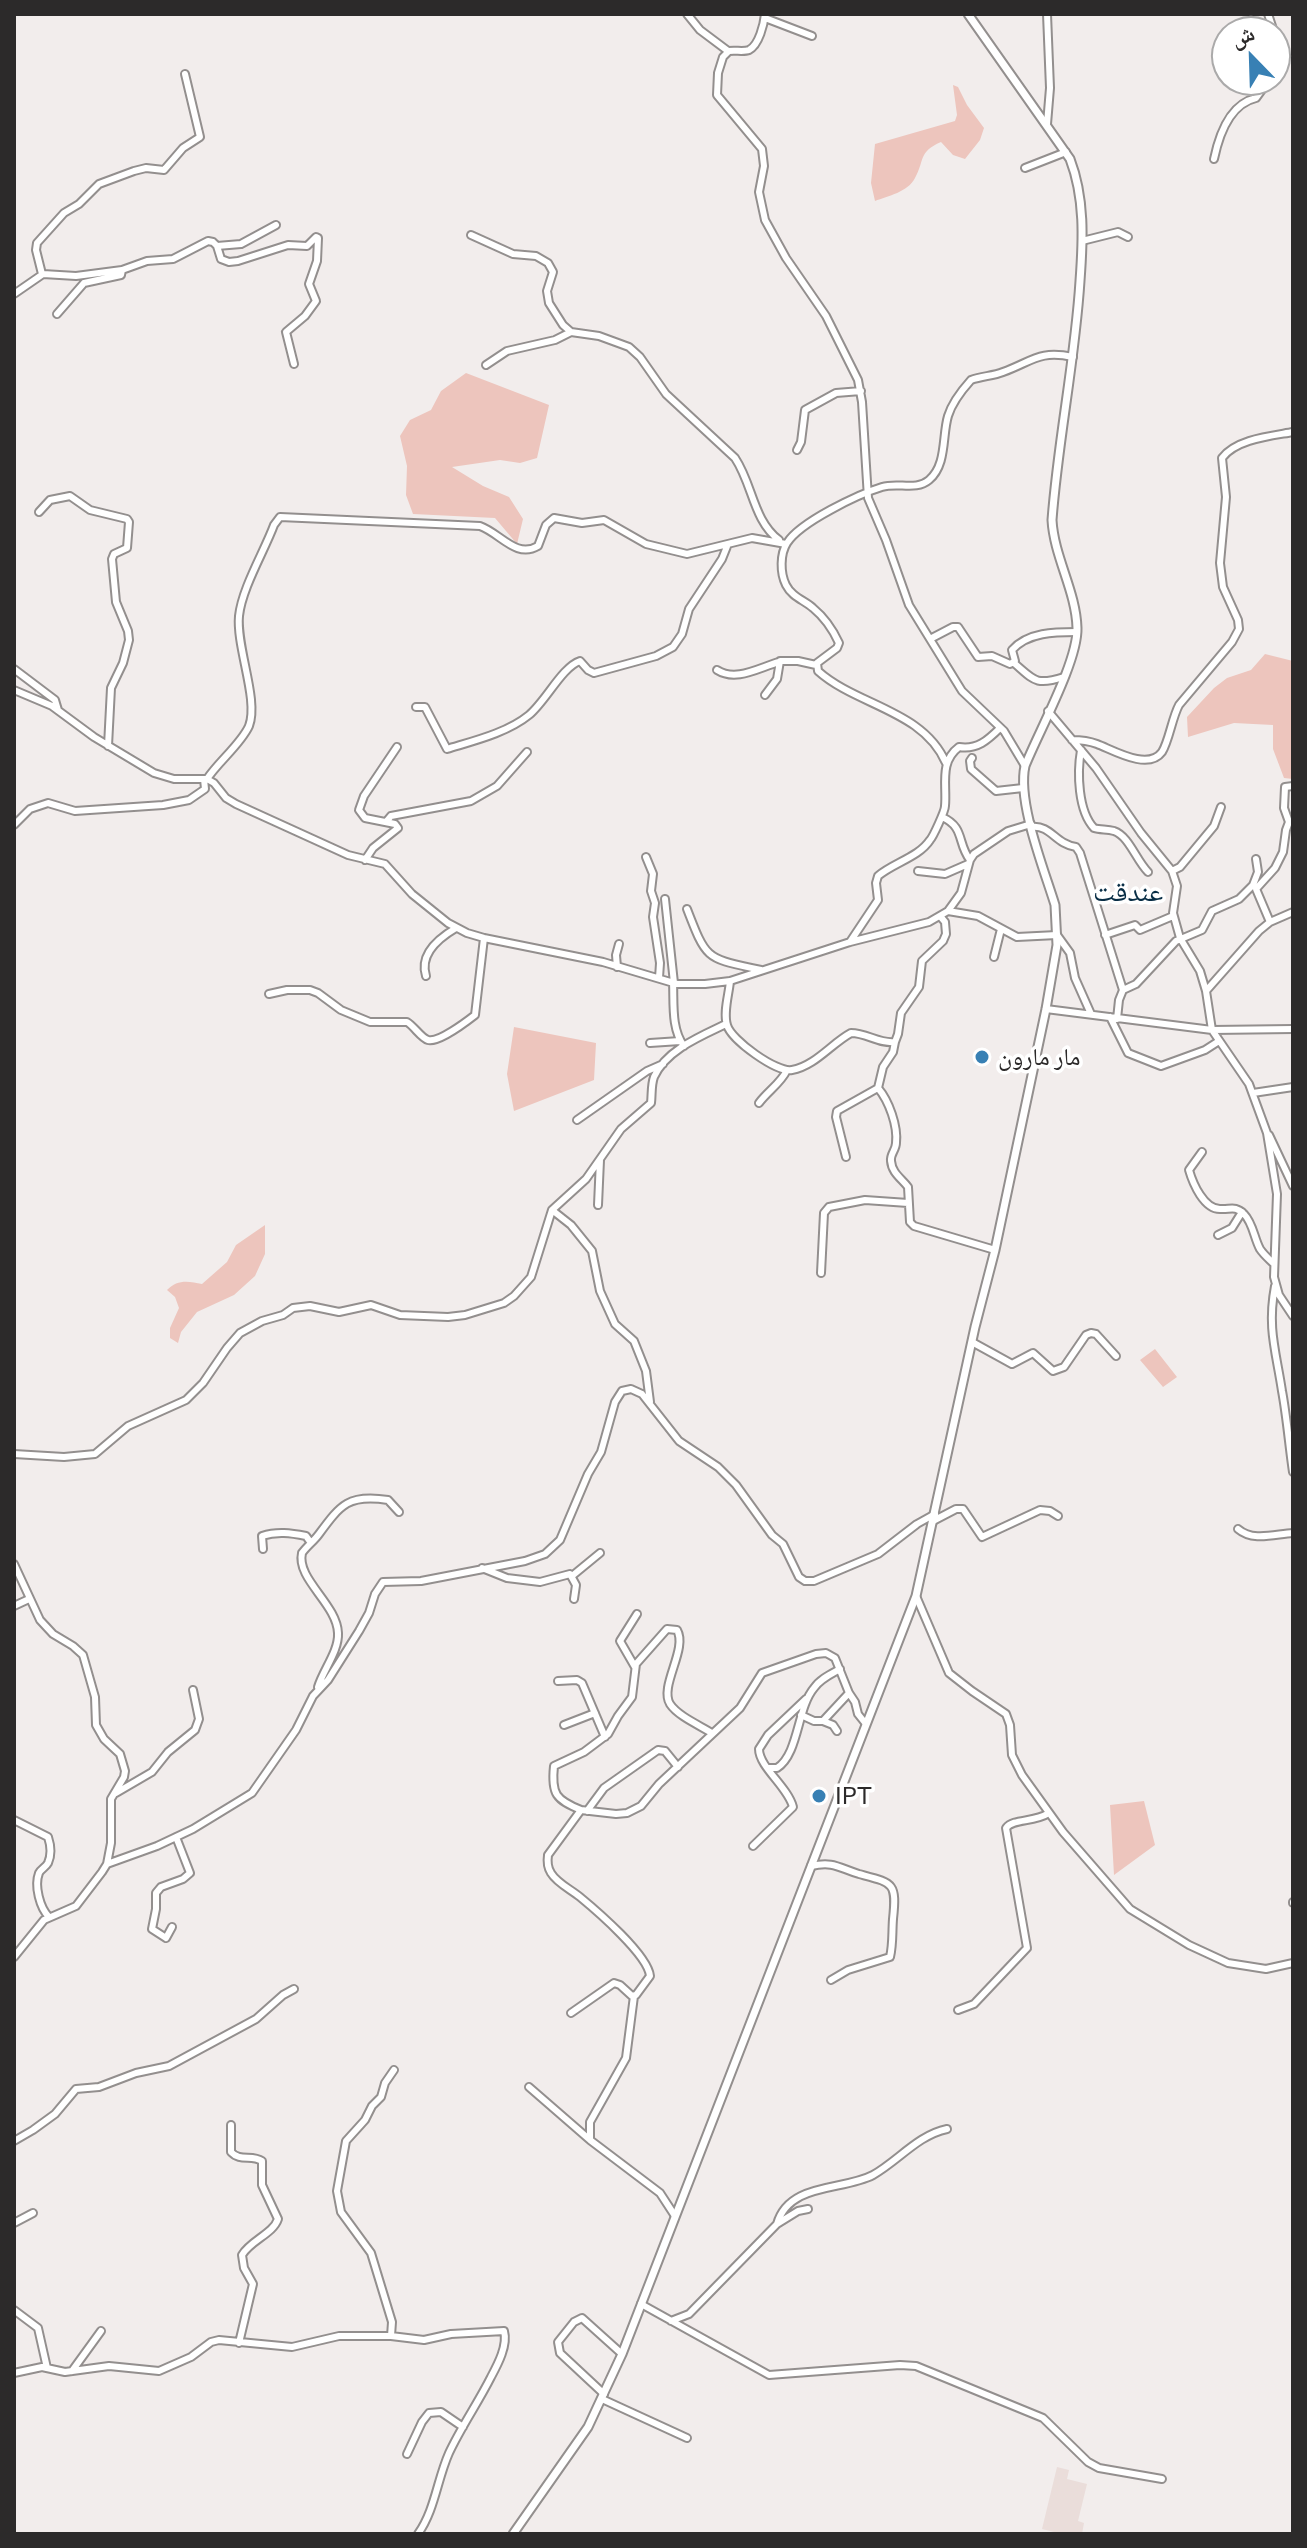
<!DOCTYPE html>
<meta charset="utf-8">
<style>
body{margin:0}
#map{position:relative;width:1307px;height:2548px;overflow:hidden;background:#f2edec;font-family:Commissioner,"Noto Naskh Arabic",sans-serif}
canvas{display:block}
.frame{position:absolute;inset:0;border:16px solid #2c2a2a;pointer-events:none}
.north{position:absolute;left:1211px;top:16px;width:80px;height:80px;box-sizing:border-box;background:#fff;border:2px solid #abaaaa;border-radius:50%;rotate:337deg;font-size:22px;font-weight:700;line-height:32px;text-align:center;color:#2c2a2a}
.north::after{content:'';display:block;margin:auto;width:28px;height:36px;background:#3880b4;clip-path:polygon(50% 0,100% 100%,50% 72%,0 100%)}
</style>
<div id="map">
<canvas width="1307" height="2548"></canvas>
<div class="frame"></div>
<div class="north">ش</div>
</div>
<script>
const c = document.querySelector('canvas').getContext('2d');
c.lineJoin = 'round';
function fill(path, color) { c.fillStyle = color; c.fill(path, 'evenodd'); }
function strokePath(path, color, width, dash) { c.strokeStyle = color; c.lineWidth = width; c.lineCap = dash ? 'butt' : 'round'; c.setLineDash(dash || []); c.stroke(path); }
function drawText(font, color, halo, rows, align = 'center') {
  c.font = font + ' Commissioner,"Noto Naskh Arabic",sans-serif'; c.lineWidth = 7; c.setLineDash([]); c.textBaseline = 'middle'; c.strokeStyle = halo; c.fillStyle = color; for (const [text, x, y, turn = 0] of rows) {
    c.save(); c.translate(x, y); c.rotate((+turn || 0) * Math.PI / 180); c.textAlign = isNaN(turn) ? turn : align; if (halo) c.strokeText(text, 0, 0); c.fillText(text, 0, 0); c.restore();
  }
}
const built = new Path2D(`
 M1057,2467l12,3 -2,9 20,5 -9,37 6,2 -2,11h-20l-20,-5z`);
const green = new Path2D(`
 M953,85l5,2 9,18 17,23 -4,12 -15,19 -12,-4 -12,-13c-23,10 -16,18 -26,36 -7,14 -27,18 -40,23l-4,-18 4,-39 80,-23 2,-6z
 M466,373l83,32 -12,53 -17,5 -20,-3 -48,7 31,19 26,11 14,22 -6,25 -22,-26 -82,-4 -7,-19 1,-29 -7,-30 10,-16 21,-10 10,-19z
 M1265,654l28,7v118l-9,-1 -11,-29v-24l-39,-2 -46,14 -1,-20 27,-29 13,-10 24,-8z
 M514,1027l82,16 -2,37 -80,31 -7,-37z
 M265,1225v29l-10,22 -21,19 -37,17 -16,20 -3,11 -8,-5v-10l9,-20 -4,-11 -8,-7c10,-11 22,-9 35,-6l25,-22 9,-17z
 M1155,1349l22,28 -14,10 -23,-27z
 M1144,1801l11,44 -41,30 -4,-70z`);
const minor = new Path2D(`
 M687,14l13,16 28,21
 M765,14c-1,10 -6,31 -16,36 -5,2 -14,0 -20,1l-6,6 -5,16 -1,22 45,54 2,17 -5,26 6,28 21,38 40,58 32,64 4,22 6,96 18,42 23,65 53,86 42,40 21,35
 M1268,14l6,18
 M765,18l47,18
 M1275,36l6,21 -6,14
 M1047,124l3,-36 -3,-74
 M1214,159c5,-24 16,-55 42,-61l13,-18
 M1025,168l41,-16
 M471,235l42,19 23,2 12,7 5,9 -6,19 2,12 14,22 8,7 28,4 30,11 11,10 26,37 69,64c18,27 18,62 44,82
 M1082,241l36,-9 10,5
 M217,246l4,13 8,3 9,-1 50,-16 19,1 9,-9 2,1 -1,23 -8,23 7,17 -11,15 -19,16 8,32
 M42,274l-6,-24 1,-7 27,-30 15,-9 20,-20 35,-13 12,-3 18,2 19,-22 17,-11 -15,-63
 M14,294l29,-20 33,2 46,-6 25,-9 26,-2 35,-18 5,1 4,4 24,-2 35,-19
 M57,314l27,-31 37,-8 1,-5
 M486,365l21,-14 48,-11 16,-8
 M797,450l4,-8 4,-32 31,-17 25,-2
 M39,512l11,-12 20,-4 20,14 37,9 2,3 -2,26 -13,6 -2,5 4,43 12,29 1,9 -6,23 -12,25 -3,58
 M930,639l23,-12h5l20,30 14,-1 18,8 5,-3 -3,-11c16,-18 43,-18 65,-18
 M1014,663c20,17 21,23 50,14
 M14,669l41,31 3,10
 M717,670c19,12 41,-2 62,-8
 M14,690l38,16 42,31 60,36 20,6h33l7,4 12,15 10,6 112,51 37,9 27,30 36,29 19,10 17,5 119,24 74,22h28l25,-3 120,-39 79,-20 19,-11 13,-18 9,-33 4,-6 34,-23 23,-7
 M765,695l12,-16 3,-18h18l18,4
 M416,707h9l22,42c26,-8 60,-16 82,-34 17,-14 33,-48 51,-54l8,9 6,3 62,-17 17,-9 9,-13 7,-25 33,-50 6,-15
 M1048,711l48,57 45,65 31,38 5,15 -4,27 7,25 20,33 6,20
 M1072,740c9,0 17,1 25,4 16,6 51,27 65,8 7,-11 10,-34 17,-47l53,-63 7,-13 -1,-9 -15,-33 -3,-24 6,-66 -4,-39c14,-19 49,-22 71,-26
 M1081,750c-4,23 -3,61 13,78 6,2 13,1 20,3 15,5 22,29 34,41
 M972,758l-2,3 1,8 25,22 27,-3
 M946,763c-23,-53 -89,-57 -128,-92l-1,-8 20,-15 2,-5c-6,-13 -15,-26 -26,-35 -9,-8 -21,-11 -27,-23 -6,-12 -6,-31 1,-42 13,-21 72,-49 95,-56 16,-5 34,4 47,-7 18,-15 13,-44 19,-64 4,-13 14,-26 23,-36 11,-4 22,-4 32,-8 30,-11 36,-22 70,-15
 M207,779c11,-17 34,-35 42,-53 10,-26 -13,-79 -10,-110 3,-28 25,-64 35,-91l6,-8 200,9c20,7 36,33 58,20l8,-21 8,-7 28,5 22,-3 42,24 41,10 65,-16 34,6
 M942,817c23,10 15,26 28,43
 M386,822l5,-6 80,-15 26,-15 30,-34
 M14,825l16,-16 18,-6 27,8 88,-6 26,-5 16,-11 -1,-10
 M1032,827c19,-2 23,17 44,20l4,6 43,137
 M646,857l7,17 -2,17 4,12 -2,14 7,46 -1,15
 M365,860l8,-12 25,-20 -3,-4 -30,-6 -6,-8 5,-14 33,-49
 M918,871l27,3 23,-10
 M1172,871l8,-4 34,-41 7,-19
 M665,899l9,84
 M687,909c20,52 19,49 74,61
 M948,911l30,5 39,21 40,-2 13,18 5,25 16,36
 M1293,912l-23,10 -11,9 -53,60 6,39 37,54 18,49 10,61 -3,83 5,18 14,21
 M1270,922l-14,-33 19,-21 8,-16 3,-22 3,-8 -5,-14 1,-21 8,-1
 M1105,935l30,-10 5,5 33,-14
 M850,942l28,-42 -2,-17 2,-7c15,-13 41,-19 52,-36 3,-3 15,-29 15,-34 2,-21 -6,-44 14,-59 18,3 29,-7 41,-19
 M994,957l7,-28
 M617,967l-1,-12 3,-11
 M426,976c-7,-22 13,-38 30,-48
 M730,981c-1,13 -7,31 -3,44 4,15 50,48 65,45 23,-4 40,-27 59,-37 16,0 28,11 44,9l3,-8 3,-21 18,-26 3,-26 21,-20 3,-7 -1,-12 -5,-6
 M673,982c1,21 -2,47 11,64
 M269,994l18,-4h23l8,3 23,17 29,12h37c7,4 14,16 21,18 10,3 38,-18 47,-25l9,-77
 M1046,1009l166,21 81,-1
 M1110,1017l18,36 33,13 44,-16 14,-9
 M1117,1019l2,-19 4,-10 13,-6 40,-43 26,-11 10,-19 27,-12 14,-14 5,-13 -2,-13
 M650,1043l30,-2
 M878,1088c11,13 20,38 18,55 0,7 -6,11 -5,18 1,12 10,17 17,26l2,35 4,4 81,24
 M1253,1093l40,-6
 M759,1103c9,-12 22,-20 28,-33
 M577,1120l70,-49 16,-7
 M1269,1135l24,51
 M1202,1152l-13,18c4,14 15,39 31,39 10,1 15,-4 24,5 9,9 10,24 16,35 4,6 9,10 14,15
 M846,1157l-10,-40 1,-6 41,-23 5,-21 10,-15 2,-10
 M598,1205l2,-45
 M552,1210l19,15 21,26 8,40 15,33 19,17 12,30 4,31
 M1218,1235l14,-7 10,-16
 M821,1273l3,-60 5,-6 36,-7 43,3
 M1275,1286c-8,42 1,65 7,105 5,27 7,54 11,81
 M972,1342l40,22 21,-11 20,18 11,-4 22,-32 5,-2 5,1 20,22
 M14,1454l50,3 31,-3 33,-28 58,-26 17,-17 24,-35 13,-15 22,-12 21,-6 10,-7 17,-2 29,6 32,-7 29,10 48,2 17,-2 39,-12 10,-7 17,-19 21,-67 34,-31 35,-50 30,-26c1,-8 0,-18 3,-26 12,-27 47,-41 72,-53
 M933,1521l23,-12h7l19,28 58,-27 10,1 8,5
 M1238,1529c15,13 37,5 55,4
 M263,1549l-1,-13c15,-5 29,-3 44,0l5,7
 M14,1564l26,56 13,14 20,12 10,9 12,42 1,28 8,14 16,15 5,17 -1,6 -13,22v44l-4,21 -5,8 -26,34 -32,14 -30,37
 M482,1568l25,10 33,4 30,-8 6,11 -2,14
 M572,1576l28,-23
 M916,1596l33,77 23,18 34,23 4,11 2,30 10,20 41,57 67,77 59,36 39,18 38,6 27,-6
 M14,1606l15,-7
 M635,1667l-15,-26 17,-27
 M558,1681l19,-1 5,3 23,54
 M318,1687c5,-17 21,-36 20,-54 -1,-29 -42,-54 -36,-80 5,-7 12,-12 17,-19 22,-30 30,-40 69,-34l11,12
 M801,1715l13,6h9l26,-28
 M823,1721l10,4 4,6
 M564,1725l31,-12
 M768,1768h9c22,-14 20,-60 37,-80 6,-9 17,-14 26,-19
 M116,1793l36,-21 16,-20 27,-22 4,-11 -6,-29
 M581,1810c-25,-10 -30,-16 -27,-44l30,-14 24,-18 10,-18 14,-19 4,-33 31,-35 10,1c11,19 -18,56 -7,74 8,12 29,21 42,29
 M587,1811l17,-23 54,-38 7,1 13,16
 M14,1820l34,17c3,9 4,17 0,26 -2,4 -7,6 -9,10 -5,13 1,35 10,44
 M753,1846l40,-39c-5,-20 -34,-40 -34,-58l9,-14 38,-36
 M107,1864l50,-18 36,-17 59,-36 44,-63 17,-34 15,-16 31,-49 10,-18 6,-19 8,-12 38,-1 104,-20 20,-7 15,-14 28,-66 13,-22 14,-50 7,-11 9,-2 11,5 37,47 39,26 18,18 36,50 11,9 16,33 6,4h9l64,-27 39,-30 18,-10
 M811,1866c23,-5 28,2 48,8 34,9 38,8 34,45 -1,13 0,26 -3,38l-42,13 -17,10
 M1293,1903v-1
 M172,1927l-6,11 -14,-9 4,-20v-16l5,-6 22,-8 7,-6 -14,-36
 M634,1996l-8,62 -36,64v18l70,53 15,23
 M958,2010l16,-6 53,-56 -21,-120c8,-10 27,-5 43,-15
 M571,2013l43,-30 6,2 12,11 4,-1 14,-19c-2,-21 -53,-65 -70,-79 -10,-8 -23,-14 -29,-24 -4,-6 -4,-11 -3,-18l33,-45 35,4 11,-1 14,-7 18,-22 81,-76 22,-35 54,-19 10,-1 9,5 14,35 6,9 3,12 8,10
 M529,2087l61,53
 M231,2125v27c9,10 21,2 31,9v24l16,34c-5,15 -27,21 -36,36l2,13 9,16 -14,59
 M14,2141l19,-11 22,-16 21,-25 23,-2 37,-14 33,-7 87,-47 27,-24 11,-6
 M14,2223l19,-10
 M777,2224l21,-13 10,-2
 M641,2304l128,71 131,-10 16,1 127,52 45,44 11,6 63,11
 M14,2310l24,18 9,40
 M671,2321l18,-7 88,-90c12,-42 66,-33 96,-49 25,-14 45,-40 74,-46
 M391,2336l1,-14 -21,-69 -30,-41 -4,-21 9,-50 19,-21 7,-14 9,-9 4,-14 9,-13
 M72,2371l29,-40
 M14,2373l28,-6 23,5 44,-6 50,5 32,-14 20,-15 8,-2 73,7 47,-11h52l33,4 27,-6 53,-3c4,14 -6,33 -13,46 -13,26 -30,50 -42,76 -12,27 -14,57 -31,81
 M604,2394l-44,-41 -2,-11 16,-20 8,-4 40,36
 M602,2399l85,39
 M407,2454l15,-32 7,-9 12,-1 22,15`);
const major = new Path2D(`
 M513,2534l75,-107 34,-73 294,-758 59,-269 20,-77 51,-241 11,-64 -2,-40c-11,-36 -38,-103 -30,-139 14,-35 53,-105 52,-138 -1,-37 -23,-71 -25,-108 6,-80 23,-159 28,-239 3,-41 5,-83 -10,-122l-102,-145`);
const markers = [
 [982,1057,8,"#3880b4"],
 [819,1796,8,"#3880b4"]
];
const poiNames = [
 ["مار مارون",998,1057],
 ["IPT",835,1796]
];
const quarterNames = [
 ["عندقت",1128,892]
];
fill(built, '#eaddda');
fill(green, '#edc5bd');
strokePath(minor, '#938f8e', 10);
strokePath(major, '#938f8e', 11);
strokePath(minor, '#fff', 6);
strokePath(major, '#fff', 7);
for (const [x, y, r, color] of markers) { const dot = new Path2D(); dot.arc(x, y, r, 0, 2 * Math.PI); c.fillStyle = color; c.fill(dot); strokePath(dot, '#fff', 3); }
drawText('24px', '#2c2a2a', '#fff', poiNames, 'left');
drawText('28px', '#082d45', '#fff', quarterNames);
</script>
